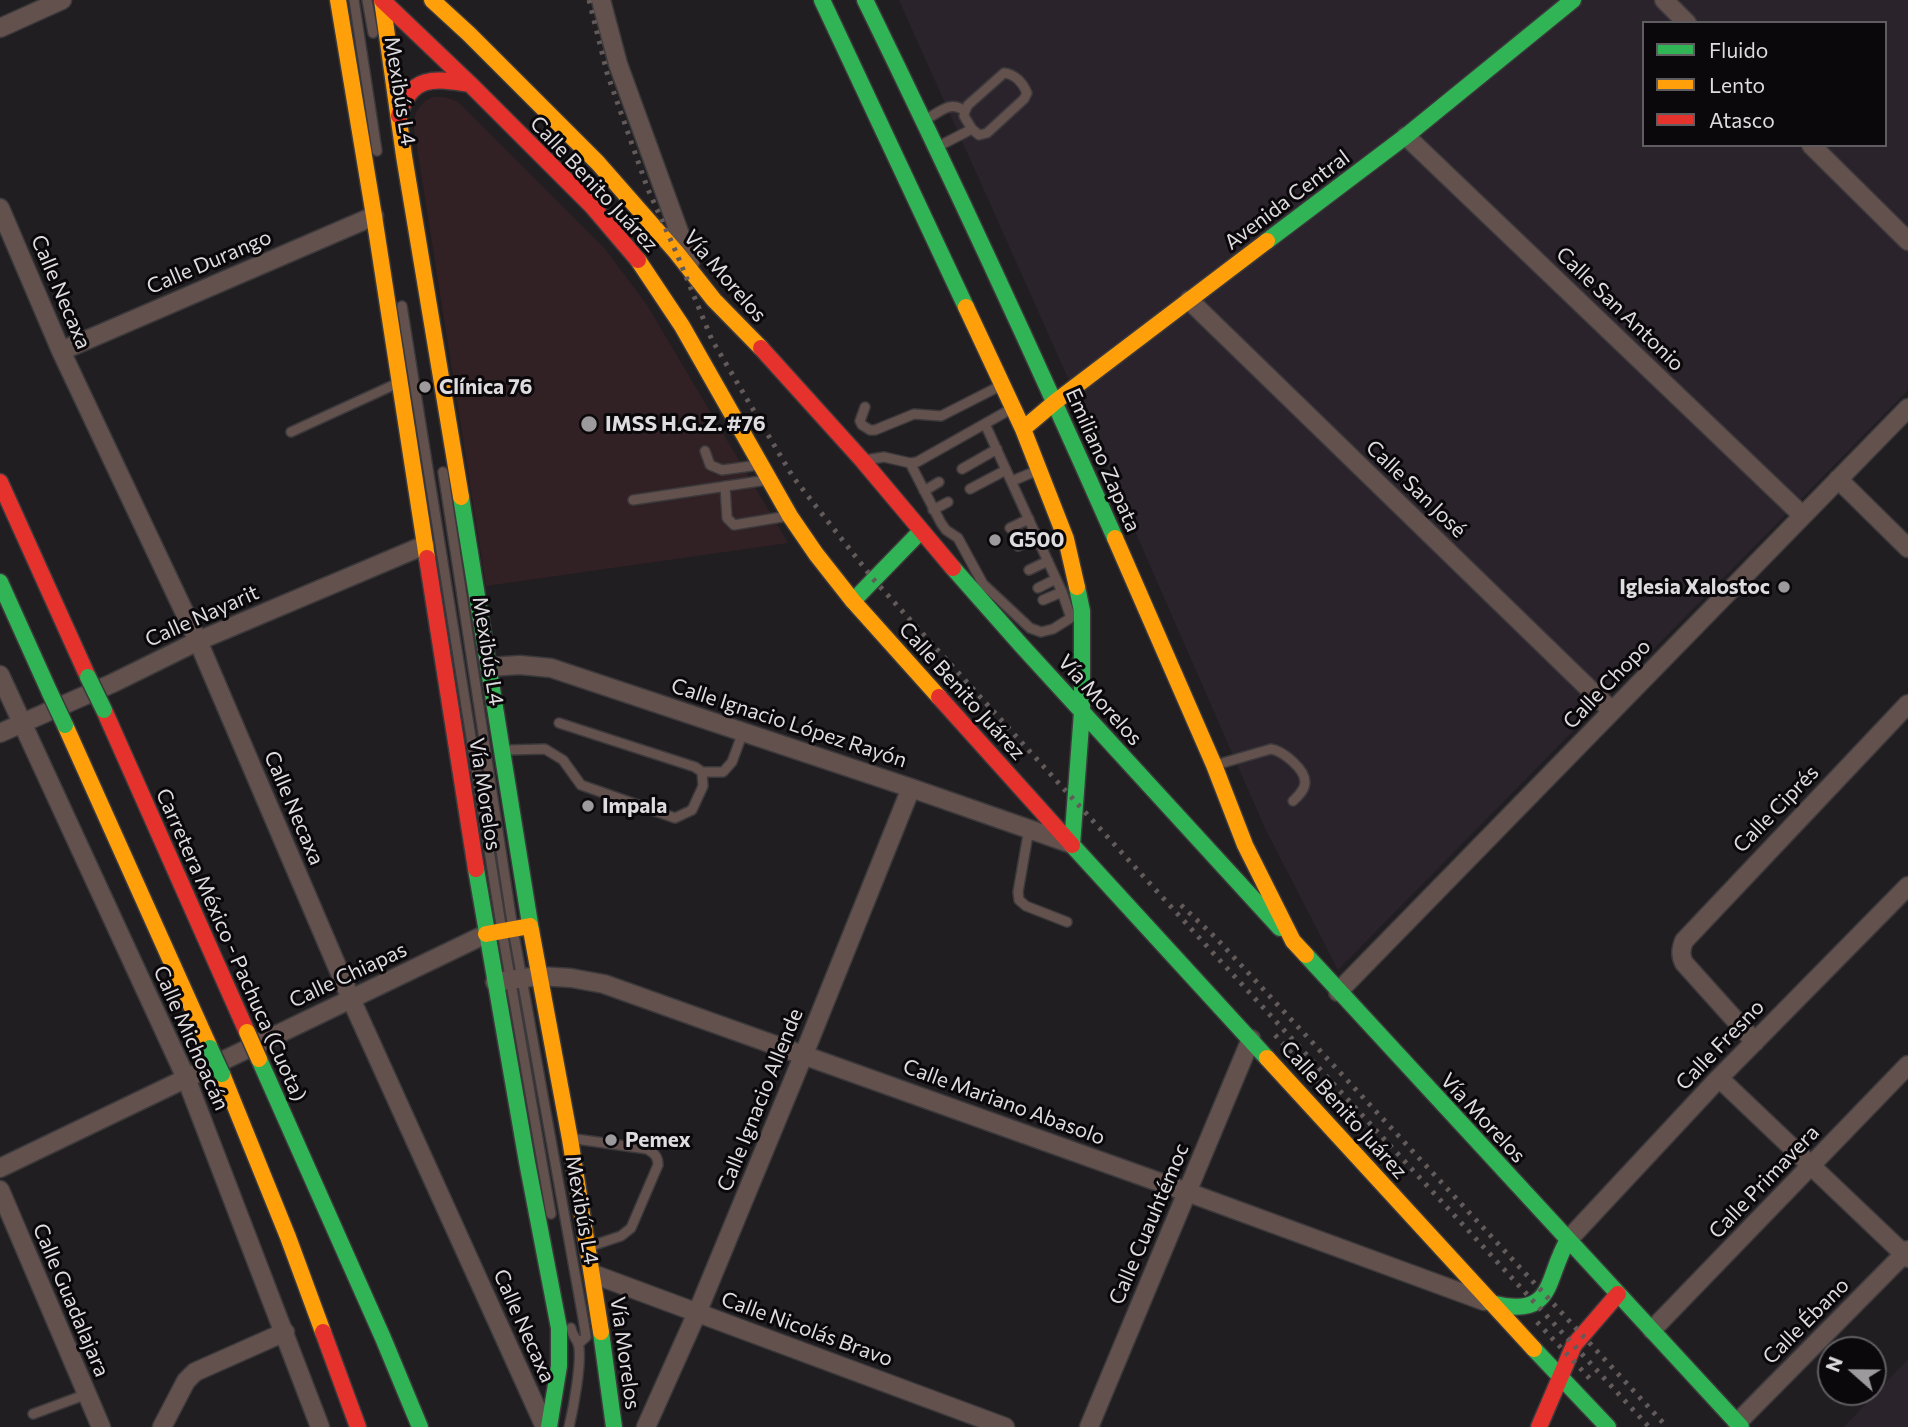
<!DOCTYPE html>
<meta charset="utf-8">
<style>
body{margin:0}
#map{position:relative;width:1908px;height:1427px;overflow:hidden;background:#211e21;font-family:Commissioner,sans-serif}
canvas{display:block}
.legend{position:absolute;left:1642px;top:21px;width:245px;height:126px;box-sizing:border-box;background:#0a080a;border:2px solid #5f5d60;margin:0;padding:9px 12px;list-style:none;font-size:21px;color:#dfdce0}
.legend li{display:flex;align-items:center;gap:14px;height:35px}
.legend b{width:35px;border:2px solid #5f5d60}
.north{position:absolute;left:1817px;top:1336px;width:70px;height:70px;box-sizing:border-box;background:#0a080a;border:2px solid #5f5d60;border-radius:50%;rotate:291deg;font-size:19px;font-weight:700;line-height:28px;text-align:center;color:#dfdce0}
.north::after{content:'';display:block;margin:auto;width:24px;height:32px;background:#9c9a9d;clip-path:polygon(50% 0,100% 100%,50% 72%,0 100%)}
</style>
<div id="map">
<canvas width="1908" height="1427"></canvas>
<ul class="legend">
<li><b style="height:9px;background:#30b455"></b>Fluido</li>
<li><b style="height:9px;background:#ff9f0a"></b>Lento</li>
<li><b style="height:9px;background:#e5322d"></b>Atasco</li>
</ul>
<div class="north">N</div>
</div>
<script>
const c = document.querySelector('canvas').getContext('2d');
c.lineJoin = 'round';
function fill(path, color) { c.fillStyle = color; c.fill(path, 'evenodd'); }
function strokePath(path, color, width, dash) { c.strokeStyle = color; c.lineWidth = width; c.lineCap = dash ? 'butt' : 'round'; c.setLineDash(dash || []); c.stroke(path); }
function drawText(font, color, halo, rows, align = 'center') {
  c.font = font + ' Commissioner,sans-serif'; c.lineWidth = 6; c.setLineDash([]); c.textBaseline = 'middle'; c.strokeStyle = halo; c.fillStyle = color; for (const [text, x, y, turn = 0] of rows) {
    c.save(); c.translate(x, y); c.rotate((+turn || 0) * Math.PI / 180); c.textAlign = isNaN(turn) ? turn : align; if (halo) c.strokeText(text, 0, 0); c.fillText(text, 0, 0); c.restore();
  }
}
const built = new Path2D(`
 M899,0h1009v390l-570,580 -73,-142 -201,-459zM1644,23h241v122h-241z
 M1908,1359v68h-64z`);
const medical = new Path2D(`
 M434,97h10l13,4 148,148 42,56 141,238 -302,43 -73,-464 4,-12 9,-10z`);
const lane = new Path2D(`
 M354,0l23,151
 M367,0l6,33
 M965,111l-1,5 8,13
 M928,118c15,-8 22,-17 37,-7l3,-6 36,-32c11,1 19,10 23,20l-3,6 -37,34 -8,2 -7,-6 -31,16
 M402,306l100,625 49,283
 M865,407l-5,14 2,4 8,5h5l39,-16 27,2 57,-29
 M985,424l77,168 8,23
 M291,432l107,-49
 M705,451l5,14 12,5 37,-5
 M865,460l19,-3 26,6 7,-1 94,-53
 M910,463l31,60 5,7 12,8 25,46 47,44 11,4 12,-3 24,-15
 M962,469l35,-20
 M443,472l70,457 70,389 3,19 -8,7
 M1012,481l24,-10
 M725,486l2,32 7,7 54,-9
 M970,489l36,-19
 M924,491l15,-9
 M633,500l134,-20
 M933,510l15,-8
 M1010,528l19,-9
 M1018,546l19,-9
 M1029,570l19,-9
 M1038,588l18,-9
 M1043,600l19,-8
 M508,750l37,-1 18,11 18,25 94,33 17,-8 11,-24 -1,-14 -7,-5 -136,-44
 M1219,764l52,-15c12,2 34,20 34,33 0,8 -7,14 -12,19
 M702,772h21l9,-10 11,-30
 M1029,829l-11,63 1,8 7,6 41,16
 M576,1139l71,10c7,4 11,7 11,16l-27,63 -10,8 -30,10
 M33,1414l54,-20
 M569,1427c4,-17 14,-69 9,-84 -3,-6 -6,-8 -7,-15`);
const street = new Path2D(`
 M601,0l17,64 72,198
 M1664,0l23,23
 M0,28l62,-28
 M1406,136l396,379
 M1811,145l97,96
 M0,208l61,143 137,290 153,358 194,428
 M1189,300l423,411
 M61,351l313,-135
 M1838,479l70,69
 M489,667l31,-2 31,3 360,120 158,55
 M0,675l186,403 134,349
 M0,733l113,-50 85,-42 227,-96
 M495,982l44,-6 32,2 33,6 583,208 297,109
 M1338,992l570,-584
 M1755,1042l-71,-79c-4,-8 -3,-14 0,-22l224,-237
 M1719,1078l189,180
 M0,1168l486,-234
 M0,1190l101,237
 M1568,1240l151,-162 189,-192
 M593,1274l412,153
 M1652,1330l256,-265
 M1737,1423l171,-173
 M162,1427l24,-46 9,-9 90,-40
 M646,1427l51,-114 107,-259 107,-266
 M1089,1427l162,-388`);
const fast = new Path2D(`
 M822,0l144,307
 M865,0c87,178 170,357 250,538
 M1267,241l139,-105 167,-136
 M461,497l70,433
 M953,568l68,77 259,283
 M0,582l50,111
 M1077,587l5,24v101l-10,133 195,213
 M853,601l68,-70
 M476,869l51,293 32,166v38l-10,61
 M1306,955l435,472
 M259,1059l124,279 37,89
 M1491,1303c65,17 54,-25 77,-63
 M601,1332l13,95
 M1534,1349l74,78`);
const slow = new Path2D(`
 M338,0l36,216 53,342
 M382,0l22,156 57,341
 M432,0l37,34 129,129 78,89 38,48 47,48
 M638,260l44,66 108,190 26,38 37,47 86,96
 M966,307l57,122 43,110 11,48
 M1023,429l32,-27 212,-161
 M1115,538l99,227 31,80 48,96 13,14
 M65,725l145,323
 M531,930l39,209 31,193
 M486,934l44,-8
 M1267,1058l267,291
 M222,1074l66,163 35,95`);
const jam = new Path2D(`
 M382,0l88,84 122,122 46,54
 M399,116c11,-41 35,-38 71,-32
 M761,348l102,113 90,107
 M0,482l88,195
 M427,558l49,311
 M939,697l133,148
 M104,710l143,322
 M323,1332l35,95
 M1539,1427l35,-82 44,-51`);
const rail = new Path2D(`
 M589,0l18,73 40,114 29,65 36,88 81,137 81,103 340,374 435,473
 M1181,905l36,34 450,488
 M1275,1035l113,124
 M1537,1322l55,59`);
const fastBridge = new Path2D(`
 M88,677l16,33
 M50,693l15,32
 M210,1048l12,26`);
const slowBridge = new Path2D(`
 M247,1032l12,27`);
const markers = [
 [425,387,7,"#9c9a9d"],
 [589,424,9,"#9c9a9d"],
 [995,540,7,"#9c9a9d"],
 [1784,587,7,"#9c9a9d"],
 [588,806,7,"#9c9a9d"],
 [611,1140,7,"#9c9a9d"]
];
const streetNames = [
 ["Mexibús L4",400,91,81],
 ["Calle Benito Juárez",594,184,47],
 ["Avenida Central",1287,200,-37],
 ["Calle Durango",209,262,-23],
 ["Vía Morelos",725,276,49],
 ["Calle Necaxa",61,292,67],
 ["Calle San Antonio",1620,309,44],
 ["Emiliano Zapata",1103,460,66],
 ["Calle San José",1416,489,44],
 ["Calle Nayarit",202,616,-24],
 ["Mexibús L4",488,651,81],
 ["Calle Chopo",1607,684,-46],
 ["Calle Benito Juárez",962,691,48],
 ["Vía Morelos",1100,700,48],
 ["Calle Ignacio López Rayón",789,723,18],
 ["Vía Morelos",485,794,81],
 ["Calle Necaxa",294,808,67],
 ["Calle Ciprés",1776,809,-46],
 ["Carretera México - Pachuca (Cuota)",231,945,66],
 ["Calle Chiapas",348,975,-25],
 ["Calle Michoacán",191,1038,66],
 ["Calle Fresno",1720,1045,-46],
 ["Calle Ignacio Allende",760,1100,-68],
 ["Calle Mariano Abasolo",1004,1102,20],
 ["Calle Benito Juárez",1344,1110,48],
 ["Vía Morelos",1483,1118,47],
 ["Calle Primavera",1764,1182,-46],
 ["Mexibús L4",582,1210,80],
 ["Calle Cuauhtémoc",1149,1224,-67],
 ["Calle Guadalajara",71,1300,67],
 ["Calle Ébano",1806,1321,-45],
 ["Calle Necaxa",524,1326,66],
 ["Calle Nicolás Bravo",807,1329,20],
 ["Vía Morelos",625,1353,82]
];
const poiNames = [
 ["Clínica 76",439,387],
 ["IMSS H.G.Z. #76",605,424],
 ["G500",1009,540],
 ["Iglesia Xalostoc",1770,587,"right"],
 ["Impala",602,806],
 ["Pemex",625,1140]
];
fill(built, '#2b232c');
fill(medical, '#312024');
strokePath(lane, '#3b393b', 12);
strokePath(street, '#3b393b', 21);
strokePath(fast, '#3b393b', 19);
strokePath(slow, '#3b393b', 19);
strokePath(jam, '#3b393b', 19);
strokePath(lane, '#63514e', 9);
strokePath(street, '#63514e', 18);
strokePath(fast, '#30b455', 16);
strokePath(slow, '#ff9f0a', 16);
strokePath(jam, '#e5322d', 16);
strokePath(rail, '#635a5a', 5, [3.5, 7]);
strokePath(fastBridge, '#3b393b', 19, []);
strokePath(slowBridge, '#3b393b', 19, []);
strokePath(fastBridge, '#30b455', 16);
strokePath(slowBridge, '#ff9f0a', 16);
for (const [x, y, r, color] of markers) { const dot = new Path2D(); dot.arc(x, y, r, 0, 2 * Math.PI); c.fillStyle = color; c.fill(dot); strokePath(dot, '#0a080a', 2.5); }
drawText('21px', '#dfdce0', '#0a080a', streetNames);
drawText('bold 21px', '#dfdce0', '#0a080a', poiNames, 'left');
</script>
